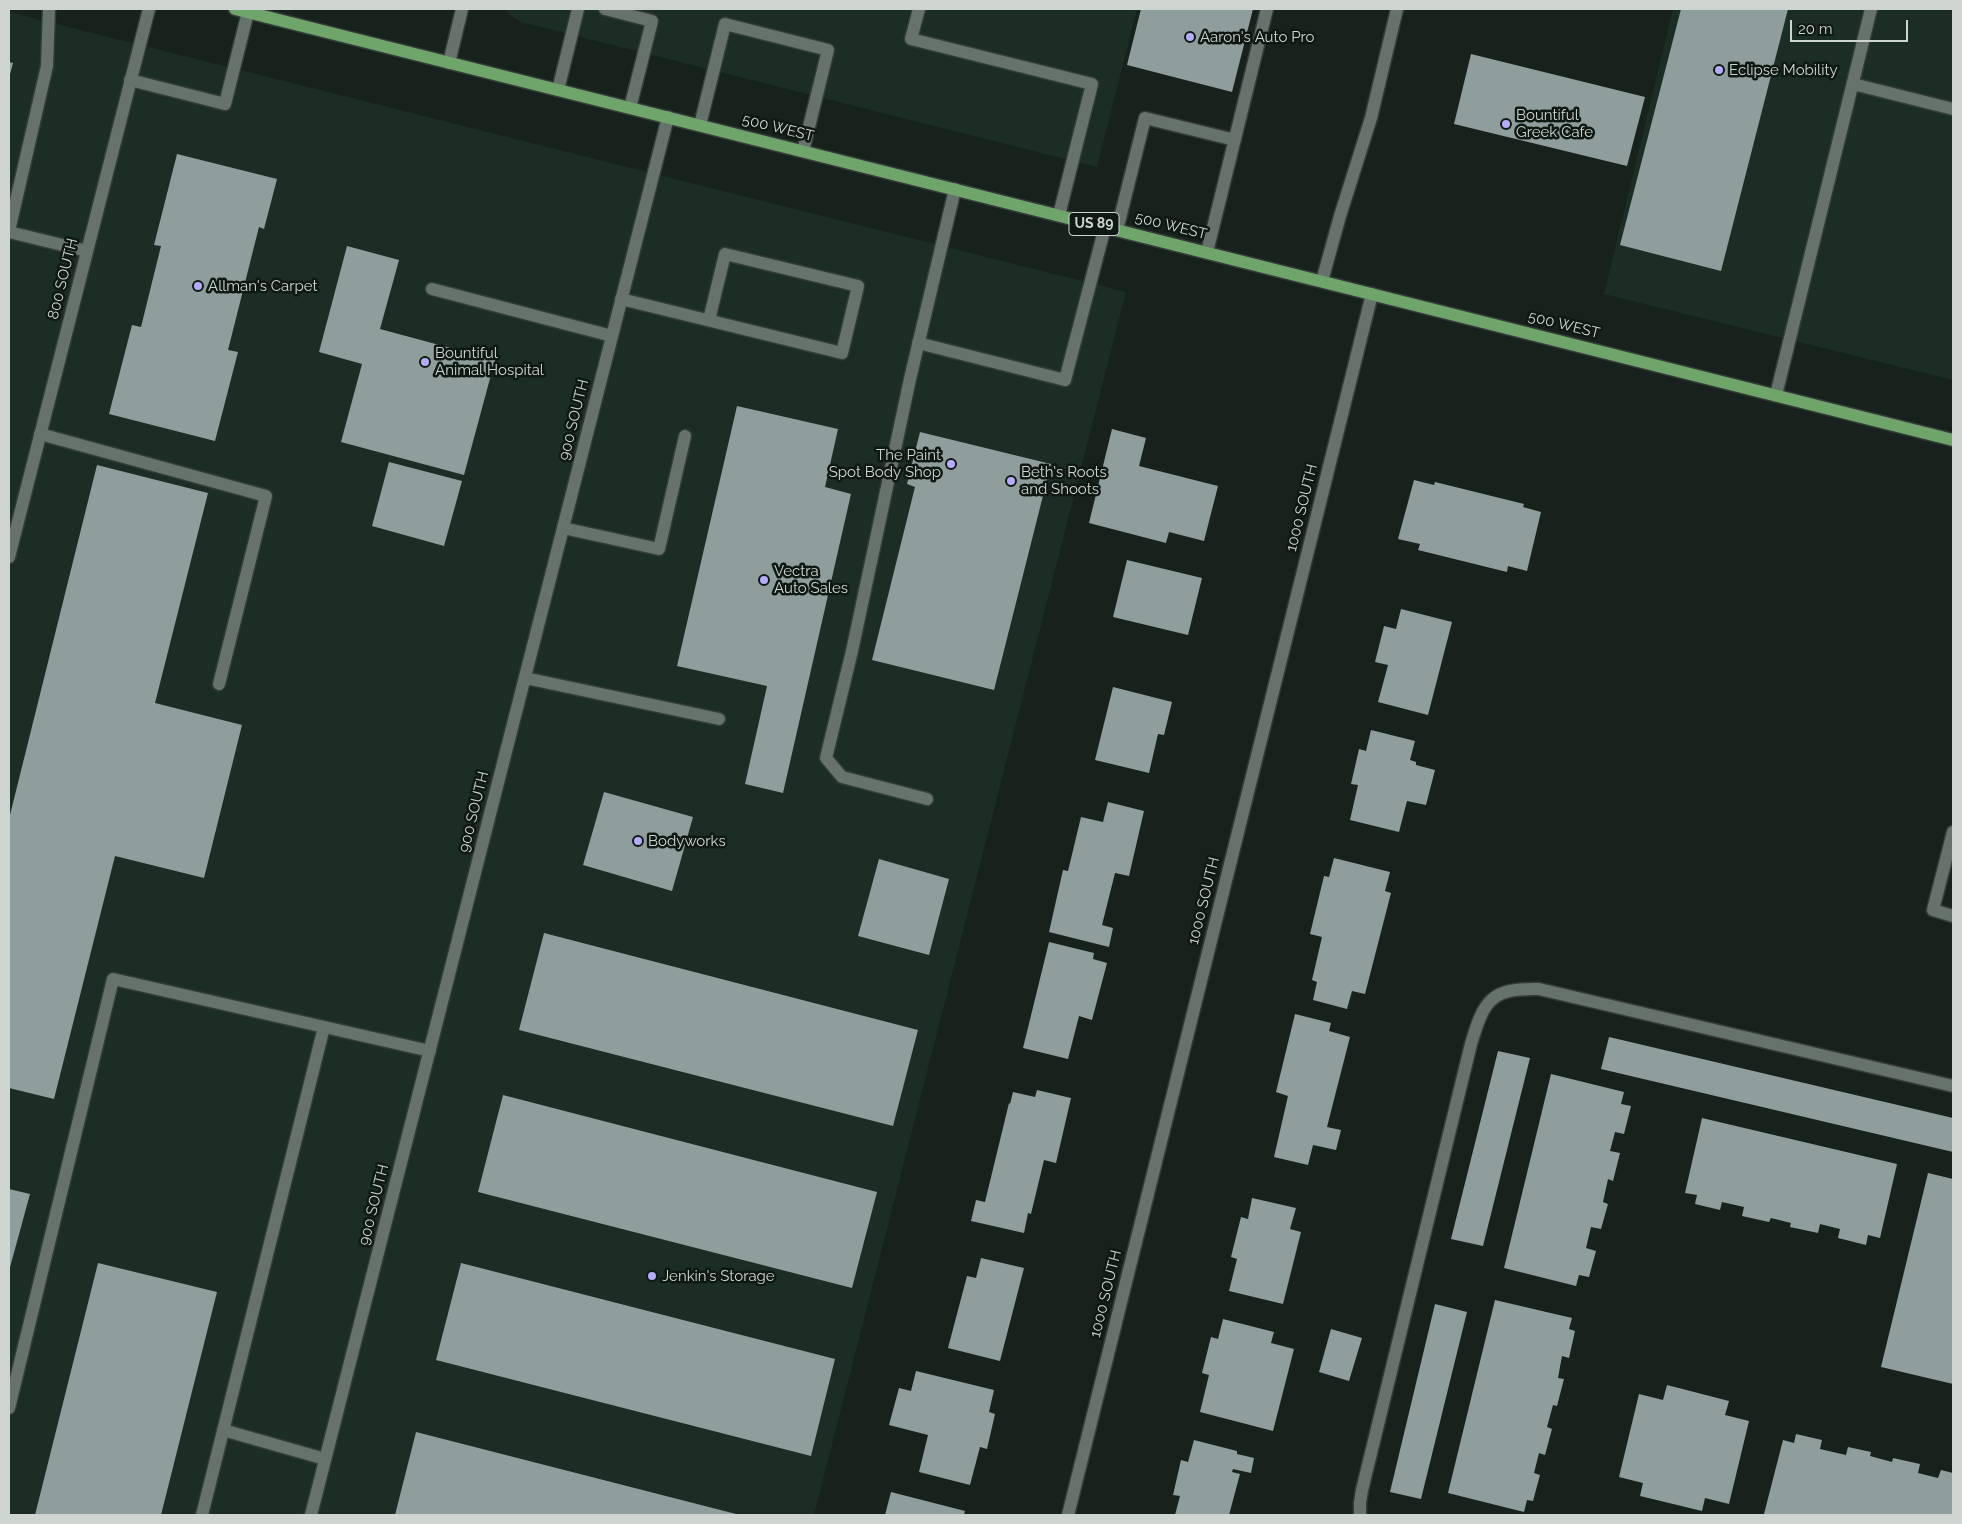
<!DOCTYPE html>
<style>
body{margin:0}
#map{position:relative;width:1962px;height:1524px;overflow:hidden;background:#18221d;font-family:Raleway,sans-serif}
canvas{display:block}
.frame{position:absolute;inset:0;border:10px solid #ced5d1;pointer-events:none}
.scale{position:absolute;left:1790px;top:20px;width:118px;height:22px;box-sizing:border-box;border:2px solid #ced5d1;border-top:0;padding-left:6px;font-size:15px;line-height:18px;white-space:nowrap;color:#ced5d1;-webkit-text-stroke:4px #0f1914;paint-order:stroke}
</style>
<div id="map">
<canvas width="1962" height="1524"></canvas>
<div class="frame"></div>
<div class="scale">20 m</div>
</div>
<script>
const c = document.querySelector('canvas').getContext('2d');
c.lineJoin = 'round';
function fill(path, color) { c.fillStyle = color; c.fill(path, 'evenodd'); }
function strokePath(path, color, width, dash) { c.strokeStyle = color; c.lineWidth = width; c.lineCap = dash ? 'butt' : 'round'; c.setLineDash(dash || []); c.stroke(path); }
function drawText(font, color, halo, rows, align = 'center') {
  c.font = font + ' Raleway,sans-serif'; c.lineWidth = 5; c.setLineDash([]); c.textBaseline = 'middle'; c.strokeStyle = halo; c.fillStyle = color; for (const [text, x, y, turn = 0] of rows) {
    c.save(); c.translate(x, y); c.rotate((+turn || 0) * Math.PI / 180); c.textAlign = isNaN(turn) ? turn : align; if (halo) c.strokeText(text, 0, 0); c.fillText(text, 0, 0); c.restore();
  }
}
const built = new Path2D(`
 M505,9h632l-40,158 -568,-143 -9,-2 -10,-7z
 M1673,9h280v371l-349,-86z
 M9,12l1117,280 -312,1223h-805z`);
const building = new Path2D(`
 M1141,9h112l-21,83 -105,-27z
 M1681,9h107l-67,262 -101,-26z
 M1471,54l174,43 -18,69 -173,-42z
 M9,62l4,1 -4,15z
 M177,154l100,25 -13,50 -5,-2 -31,123 10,2 -23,89 -106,-27 23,-89 9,2 20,-81 -7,-1z
 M347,246l52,14 -19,69 115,31 -31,115 -123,-33 21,-78 -43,-12z
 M737,406l101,23 -13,58 26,7 -68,299 -38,-9 22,-98 -90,-20z
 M1112,429l34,9 -7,28 79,20 -14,55 -35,-9 -3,11 -77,-20z
 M920,432l131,32 -57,226 -122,-30 43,-173 -8,-3z
 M389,462l73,19 -18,65 -72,-20z
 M97,465l111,28 -53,210 87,22 -38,153 -89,-22 -61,243 -45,-11v-269z
 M1414,480l20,5 1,-3 89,22 -1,3 18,5 -14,59 -19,-5 -1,6 -89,-22 2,-6 -22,-5z
 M1127,560l75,18 -14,57 -75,-18z
 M1401,609l51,13 -24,93 -50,-13 10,-37 -13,-3 9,-36 12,3z
 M1113,687l59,15 -8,33 -6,-1 -9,39 -54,-13z
 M1371,730l44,11 -5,19 6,2v3l19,5 -9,35 -19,-4 -8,31 -49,-12 8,-35 -7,-1 8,-35 7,2z
 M604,792l89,25 -21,74 -89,-26z
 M1108,802l36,9 -15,65 -14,-3 -13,52 11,3 -4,19 -60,-15 14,-62 5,1 13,-54 22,5z
 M1334,858l56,14 -5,19 6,2 -26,101 -13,-3 -5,18 -34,-9 4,-18 -5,-2 10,-43 -12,-3 14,-58 5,1z
 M879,859l70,20 -20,76 -71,-19z
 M544,933l374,97 -25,96 -374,-96z
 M1049,942l45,11 -1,6 14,4 -15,57 -13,-4 -11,43 -45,-11z
 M1295,1014l36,9 -2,8 21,6 -23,90 14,3 -5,20 -23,-5 -5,20 -34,-8 14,-61 -12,-4z
 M1609,1037l344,81v34l-352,-83z
 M1498,1051l32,7 -47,188 -32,-7z
 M1551,1074l73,18 -3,12 10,2 -7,28 -9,-2 -5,19 10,2 -7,28 -5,-2 -5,23 5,2 -7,25 -10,-2 -5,21 10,3 -7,26 -10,-2 -3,11 -72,-18z
 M1037,1090l34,8 -15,65 -12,-3 -13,54 -3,-1 -4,20 -53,-12 5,-21 9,2 24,-99 1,1 3,-12 22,5z
 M503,1095l374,97 -25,96 -374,-96z
 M1702,1118l195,46 -17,74 -12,-3 -2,10 -28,-7 2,-9 -20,-5 -2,9 -28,-6 1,-4 -20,-5 -2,4 -27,-6 2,-9 -22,-5 -2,8 -25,-6 2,-9 -12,-2z
 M1928,1173l25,6v205l-72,-17z
 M9,1189l21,5 -21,77z
 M1252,1198l44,10 -6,21 11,3 -18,72 -54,-13 8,-32 -6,-2 10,-40 7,2z
 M981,1258l43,10 -24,93 -52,-13 19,-72 9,2z
 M98,1263l119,29 -56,223h-126z
 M461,1263l374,96 -24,97 -375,-96z
 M1495,1300l77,18 -3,11 6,2 -6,27 -7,-2 -4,22 6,1 -7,27 -4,-1 -6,22 5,2 -7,26 -6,-2 -5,20 6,2 -7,26 -6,-1 -3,12 -76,-19z
 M1435,1304l32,8 -46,187 -31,-7z
 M1223,1319l51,13 -3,11 23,6 -21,82 -73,-19 9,-37 -7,-2 9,-36 7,2z
 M1331,1329l31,9 -13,43 -30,-9z
 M916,1371l78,19 -5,22 6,2 -8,35 -7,-2 -10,38 -51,-13 9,-37 -39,-10 10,-37 12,3z
 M1667,1385l62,16 -4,14 24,6 -20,83 -24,-6 -3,13 -62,-15 3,-13 -24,-6 20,-83 24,6z
 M416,1432l324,83h-345z
 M1796,1434l26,6 -2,9 26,6 2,-8 23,5 -1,4 22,6 1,-4 27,6 -2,9 20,5 3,-8 12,3v42l-189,-1 19,-74 11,3z
 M1194,1440l43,11v3l17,4 -3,15 -18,-4 -1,3 8,2 -11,41h-54l5,-19 -7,-1 8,-35 7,2z
 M891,1492l74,19 -1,4h-79z`);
const service = new Path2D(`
 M605,9l47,12 -22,87
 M919,9l-8,30 181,45 -33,131
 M130,80l95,24 23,-92
 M1853,84l100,25
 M558,90l20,-81
 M700,125l25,-101 103,26 -25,101
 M1117,230l28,-112 90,22
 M9,231l38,-165 2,-57
 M9,232l78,19
 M1207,252l60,-243
 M1322,281l18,-65 31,-98 26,-109
 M432,289l180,47
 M621,299l221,54 16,-67 -133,-32 -16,66
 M918,343l147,37 40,-153
 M1776,395l95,-386
 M40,434l226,62 -47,188
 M563,528l96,21 26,-113
 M525,678l194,41
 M927,799l-85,-22 -16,-19 26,-107 58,-272 45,-190
 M1953,832l-20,78 20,6
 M9,1408l104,-429 317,72
 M223,1430l102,29
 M202,1515l122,-488
 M1360,1515v-12l2,-13 109,-446c13,-44 20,-56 68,-55l414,97`);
const minor = new Path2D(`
 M449,63l13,-54
 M9,557l140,-548
 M311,1515l357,-1398
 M1068,1515l304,-1221`);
const primary = new Path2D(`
 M235,9l1718,431`);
const markers = [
 [1190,37,5,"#b5acf8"],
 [1719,70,5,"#b5acf8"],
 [1506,124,5,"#b5acf8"],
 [198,286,5,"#b5acf8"],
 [425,362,5,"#b5acf8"],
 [951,464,5,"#b5acf8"],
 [1011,481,5,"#b5acf8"],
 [764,580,5,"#b5acf8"],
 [638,841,5,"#b5acf8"],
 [652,1276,5,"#b5acf8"]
];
const shields = [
 [1094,224,50]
];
const shieldNames = [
 ["US 89",1094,224]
];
const poiNames = [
 ["Aaron's Auto Pro",1200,37],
 ["Eclipse Mobility",1729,70],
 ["Bountiful",1516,115],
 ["Greek Cafe",1516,132],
 ["Allman's Carpet",208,286],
 ["Bountiful",435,353],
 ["Animal Hospital",435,370],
 ["The Paint",941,455,"right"],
 ["Spot Body Shop",941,472,"right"],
 ["Beth's Roots",1021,472],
 ["and Shoots",1021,489],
 ["Vectra",774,571],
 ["Auto Sales",774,588],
 ["Bodyworks",648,841],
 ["Jenkin's Storage",662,1276]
];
const streetNames = [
 ["500 WEST",778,128,14],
 ["500 WEST",1171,226,14],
 ["800 SOUTH",63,279,-76],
 ["500 WEST",1564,325,14],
 ["900 SOUTH",574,420,-76],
 ["1000 SOUTH",1302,508,-76],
 ["900 SOUTH",474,812,-76],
 ["1000 SOUTH",1204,901,-76],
 ["900 SOUTH",374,1205,-76],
 ["1000 SOUTH",1106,1294,-76]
];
fill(built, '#1b2d25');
fill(building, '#8f9e9c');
strokePath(service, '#343b38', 15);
strokePath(minor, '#343b38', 15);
strokePath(primary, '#343b38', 15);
strokePath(service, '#66726c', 12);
strokePath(minor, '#66726c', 12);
strokePath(primary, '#6fa56a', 12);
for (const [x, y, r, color] of markers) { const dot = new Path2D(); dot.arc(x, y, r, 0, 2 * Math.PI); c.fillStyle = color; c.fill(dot); strokePath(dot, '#0f1914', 2); }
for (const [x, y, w] of shields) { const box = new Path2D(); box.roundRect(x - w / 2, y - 11.5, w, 23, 4); c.fillStyle = '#0f1914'; c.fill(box); strokePath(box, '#ced5d1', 1); }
drawText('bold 14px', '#ced5d1', null, shieldNames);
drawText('15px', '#ced5d1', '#0f1914', poiNames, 'left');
drawText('15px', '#ced5d1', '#0f1914', streetNames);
</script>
